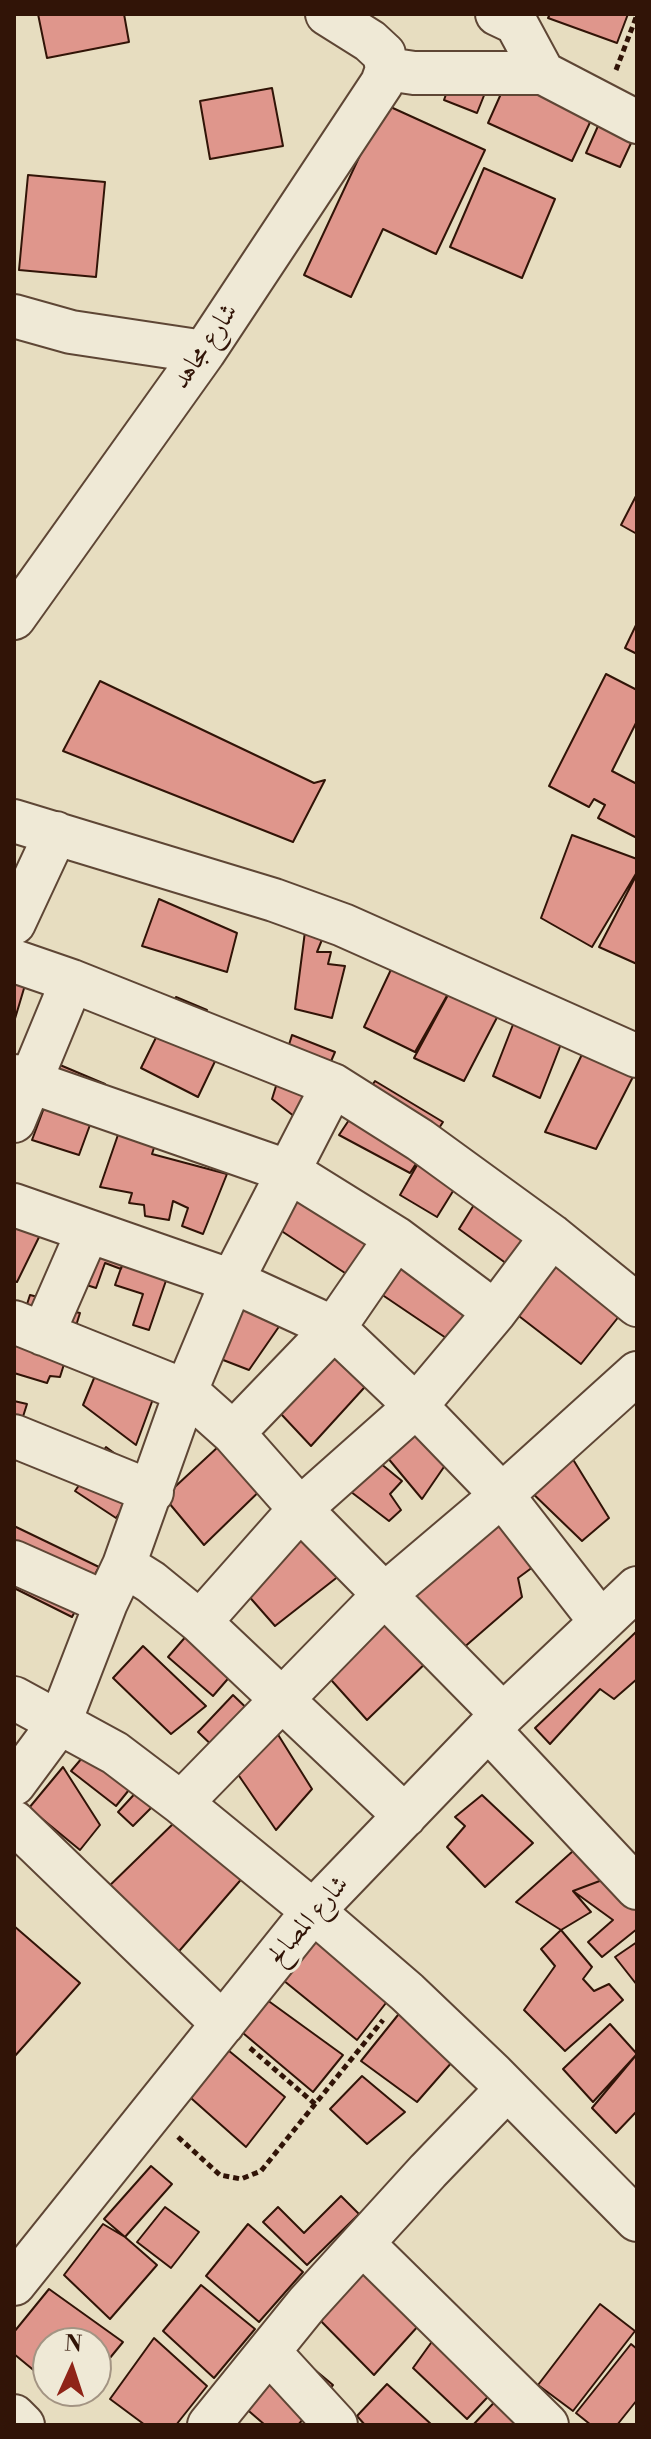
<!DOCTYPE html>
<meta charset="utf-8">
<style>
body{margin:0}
#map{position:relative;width:651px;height:2439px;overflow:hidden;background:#e7ddc0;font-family:"Libre Bodoni",serif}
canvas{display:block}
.frame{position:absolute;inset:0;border:16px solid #311407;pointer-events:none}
.north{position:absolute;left:32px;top:2327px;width:80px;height:80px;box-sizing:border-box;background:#efe9d6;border:2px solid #a39483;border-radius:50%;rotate:3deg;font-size:22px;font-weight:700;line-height:32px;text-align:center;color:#311407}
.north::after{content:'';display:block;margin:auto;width:28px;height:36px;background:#8f2418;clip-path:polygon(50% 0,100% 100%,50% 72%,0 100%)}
</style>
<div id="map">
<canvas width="651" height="2439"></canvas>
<div class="frame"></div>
<div class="north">N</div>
</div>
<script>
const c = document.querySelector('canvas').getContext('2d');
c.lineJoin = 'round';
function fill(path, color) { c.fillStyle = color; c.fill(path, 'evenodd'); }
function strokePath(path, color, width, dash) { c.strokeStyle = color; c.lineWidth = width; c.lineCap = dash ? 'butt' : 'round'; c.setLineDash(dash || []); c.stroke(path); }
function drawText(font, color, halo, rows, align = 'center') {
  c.font = font + ' "Libre Bodoni",Amiri,serif'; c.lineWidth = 6; c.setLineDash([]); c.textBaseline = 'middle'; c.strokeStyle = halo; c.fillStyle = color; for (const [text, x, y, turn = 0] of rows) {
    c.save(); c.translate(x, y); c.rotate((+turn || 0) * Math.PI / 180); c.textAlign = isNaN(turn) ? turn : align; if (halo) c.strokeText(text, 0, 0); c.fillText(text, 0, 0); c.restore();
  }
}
const building = new Path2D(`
 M38,14h86l5,28 -82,16z
 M550,14h78l-11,29 -69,-25z
 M508,78l85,38 -21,45 -84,-38z
 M451,80l34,13 -8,20 -33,-13z
 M272,88l11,58 -73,13 -10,-58z
 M384,104l101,46 -49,104 -53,-25 -32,68 -47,-22z
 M598,126l34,15 -12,26 -34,-14z
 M484,168l71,31 -33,79 -72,-31z
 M28,175l77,7 -9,95 -77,-7z
 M637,494v40l-16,-9z
 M637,623v31l-12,-6z
 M606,674l31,16v31l-25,50 25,13v54l-39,-20 7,-13 -11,-6 -5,8 -40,-21z
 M100,681l214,102 11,-3 -32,62 -230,-91z
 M572,835l65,24v13l-45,75 -51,-29z
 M637,874v90l-38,-17z
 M159,899l78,34 -10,39 -85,-26z
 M307,916l21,9 -11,27h14l-3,12 17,2 -13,52 -37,-9z
 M403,944l58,27 -46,81 -51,-25z
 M14,969l14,6 -14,47z
 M455,982l49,22 -40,77 -50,-23z
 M176,997l31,13 -6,18 28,4 -31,65 -57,-29z
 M521,1004l47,22 -28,72 -47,-22z
 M292,1035l43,17 -31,72 -32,-25z
 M586,1046l51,23 -41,80 -51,-17z
 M60,1065l45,19 -26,71 -47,-15z
 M375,1081l68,41 -33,51 -71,-38z
 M130,1100l35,14 -13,40 75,20 -24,60 -21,-8 6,-18 -15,-7 -4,19 -24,-4 -1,-11 -15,-2 3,-10 -32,-6z
 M428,1146l40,21 -31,50 -37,-22z
 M314,1164l71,46 -37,65 -68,-45z
 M495,1171l59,42 -36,59 -59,-43z
 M14,1219l29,10 -26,53 -3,-1z
 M90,1243l36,11 -5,15 -16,-6 -9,25 -19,-6z
 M412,1243l70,45 -33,52 -71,-48z
 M126,1254l44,15 -21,61 -16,-5 10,-31 -28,-9z
 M546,1257l74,58 -39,49 -79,-61z
 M232,1281l55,34 -38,55 -62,-24z
 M30,1295l16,4 3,7 31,7 -20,64 -10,-1 -3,7 -33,-10v-29z
 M333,1337l40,41 -62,68 -45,-48z
 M106,1349l57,23 -27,73 -53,-40z
 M14,1401l13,3 -13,41z
 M411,1429l37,32 -26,38 -45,-54z
 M233,1433l40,45 -69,67 -40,-48z
 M106,1447l39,29 -29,42 -41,-27z
 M566,1448l43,70 -27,23 -57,-55z
 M369,1454l33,27 -12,13 11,16 -12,11 -47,-36z
 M498,1515l39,49 -19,14 4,19 -61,53 -56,-59z
 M301,1517l48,51 -74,58 -36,-41z
 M14,1526l85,41 -27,50 -58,-29z
 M389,1611l46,43 -68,66 -43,-48z
 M194,1627l45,39 -26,30 -45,-39z
 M637,1631v48l-23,20 -14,-10 -50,55 -15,-16z
 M143,1646l63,60 -35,28 -58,-56z
 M233,1695l27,26 -41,31 -21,-20z
 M272,1725l40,64 -36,41 -41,-60z
 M93,1745l44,35 -21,26 -45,-35z
 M63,1767l37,58 -20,25 -51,-42z
 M140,1788l16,15 -23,23 -15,-14z
 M482,1795l51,48 -48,44 -38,-40 18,-21 -10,-9z
 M178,1819l67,56 -71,82 -72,-64z
 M583,1842l30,34 -40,15 18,21 -30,18 -45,-28z
 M613,1876l24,22v31l-35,28 -14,-15 25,-22 -40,-29z
 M14,1926l66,57 -66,74z
 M314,1930l79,64 -36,46 -79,-64z
 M561,1930l31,37 -9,12 11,12 15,-7 14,16 -58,51 -41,-41 31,-44 -14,-17z
 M637,1942v43l-22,-28z
 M263,1997l80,58 -30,37 -76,-64z
 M406,2005l54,48 -43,49 -56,-41z
 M610,2024l27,30 -44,48 -30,-33z
 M217,2041l68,56 -39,50 -63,-56z
 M637,2054v57l-21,22 -24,-25z
 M362,2076l43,36 -38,32 -37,-35z
 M151,2166l21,18 -47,53 -21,-18z
 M341,2196l18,18 -52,51 -44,-43 15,-15 26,26z
 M165,2207l34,25 -28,36 -34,-26z
 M103,2224l22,13 32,28 -47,54 -46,-44z
 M248,2224l55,48 -44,50 -53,-46z
 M379,2248l40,77 -45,50 -61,-62z
 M201,2285l54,44 -41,49 -51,-47z
 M49,2289l74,53 -27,33v-32h-48v39l-34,-28v-22z
 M600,2304l35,27 -62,80 -35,-26z
 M441,2329l58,56 -32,34 -54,-51z
 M154,2338l53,48 -31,39h-31l-35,-26z
 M631,2344l6,5v51l-20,25h-26l-15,-12z
 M291,2350l42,35 -35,40h-33l-22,-19z
 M387,2384l45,41h-67l-8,-9z
 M59,2391h24l-10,12z
 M503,2393l33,32h-63z`);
const path = new Path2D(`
 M616,70l21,-55
 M250,2048l65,56
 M178,2137l42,38 21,4 20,-8 122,-151`);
const minor = new Path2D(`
 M327,14l43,27 14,13 3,15
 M497,14l19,9 27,50
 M387,69l27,4h129l94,49
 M14,316l57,16 133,20
 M14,618l190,-266 178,-269 5,-14
 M14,821l260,79 69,25 294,131
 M14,923l42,-90
 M14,961l58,20 261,104 87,55 132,96 85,69
 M14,1076l276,96 106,66 99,74 -79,94 -116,103 -100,113
 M14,1121l58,-140
 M14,1205l218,76 102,47 82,78 86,89 99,127
 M495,1312l57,-76
 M14,1322l172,69 47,42 67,76 203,206
 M43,1334l45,-103
 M233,1433l101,-105 62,-90
 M14,1436l138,56
 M14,1562l92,41
 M124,1565l27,17 49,40 205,194
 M14,1698l101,55 66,50 132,108 94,81 86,82 144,146
 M488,1729l149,159
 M14,1784l46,-62 46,-119 18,-38 62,-174 46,-110 101,-196
 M181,1803l203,-208 118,-100 135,-122
 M14,1822l209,202
 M363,2244l184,181
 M14,2284l299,-373 175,-182 149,-141
 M270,2353l66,72
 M14,2416l9,9
 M209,2425l98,-121 121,-133 79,-82`);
const streetNames = [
 ["شارع مجاهد",206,347,-56],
 ["شارع المصالح",309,1921,-49]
];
fill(building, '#df968c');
strokePath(building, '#311407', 2);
strokePath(minor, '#5e4635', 46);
strokePath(path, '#311407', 5, [6, 4]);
strokePath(minor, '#efe9d6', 42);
drawText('26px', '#311407', '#efe9d6', streetNames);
</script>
